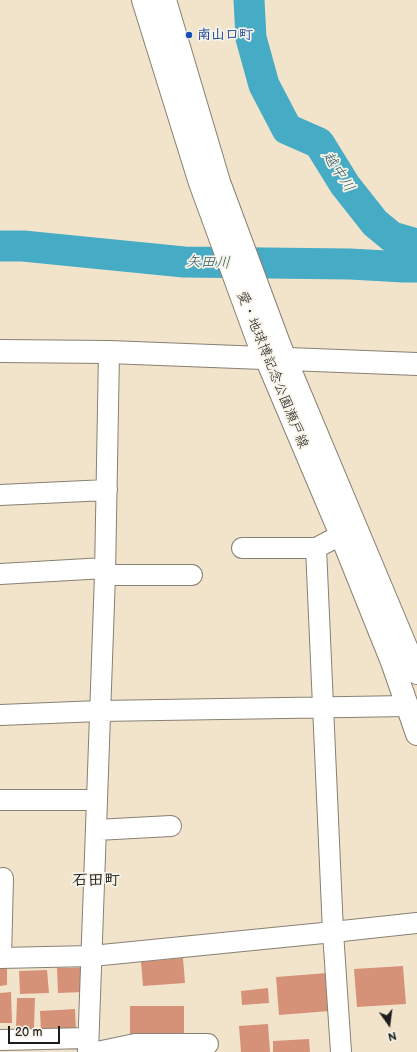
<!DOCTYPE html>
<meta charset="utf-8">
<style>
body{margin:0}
#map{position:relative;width:417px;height:1052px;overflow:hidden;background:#f2e4cb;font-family:"Balsamiq Sans",sans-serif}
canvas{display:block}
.north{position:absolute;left:369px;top:1004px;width:40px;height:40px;-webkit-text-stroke:3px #f7f3e8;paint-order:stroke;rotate:166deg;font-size:11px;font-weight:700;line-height:16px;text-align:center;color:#1c1c1c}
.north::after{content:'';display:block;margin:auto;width:14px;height:18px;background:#1c1c1c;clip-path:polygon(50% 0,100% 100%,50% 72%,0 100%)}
.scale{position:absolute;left:8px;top:1026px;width:52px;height:18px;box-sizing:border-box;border:2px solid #1c1c1c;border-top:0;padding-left:5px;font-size:12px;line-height:14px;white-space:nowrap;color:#1c1c1c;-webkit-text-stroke:3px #f7f3e8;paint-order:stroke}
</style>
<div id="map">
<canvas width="417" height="1052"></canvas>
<div class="north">N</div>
<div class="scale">20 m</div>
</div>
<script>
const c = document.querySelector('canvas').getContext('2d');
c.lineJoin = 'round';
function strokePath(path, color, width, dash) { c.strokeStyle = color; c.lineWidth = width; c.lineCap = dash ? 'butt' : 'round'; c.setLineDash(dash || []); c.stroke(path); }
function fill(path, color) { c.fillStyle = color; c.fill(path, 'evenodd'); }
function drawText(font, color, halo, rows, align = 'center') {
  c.font = font + ' "Balsamiq Sans","Klee One",sans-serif'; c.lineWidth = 3.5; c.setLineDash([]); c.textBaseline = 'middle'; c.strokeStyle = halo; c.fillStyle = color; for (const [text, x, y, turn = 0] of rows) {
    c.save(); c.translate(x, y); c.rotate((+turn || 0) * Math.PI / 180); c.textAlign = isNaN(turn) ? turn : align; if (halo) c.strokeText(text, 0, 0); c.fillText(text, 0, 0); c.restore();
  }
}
const river = new Path2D(`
 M249,0l2,38 13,47 23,44 32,14 26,42 30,38 17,14 25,7
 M0,246h23l161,16 166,2 54,3h13`);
const building = new Path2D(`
 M183,958l2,25 -42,3 -2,-24z
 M403,966l3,38 -49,3 -3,-38z
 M7,967v18l-7,1v-18z
 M57,968h27l1,24 -27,1z
 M47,970l2,23 -29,1 -1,-23z
 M327,973l3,38 -51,4 -3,-38z
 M268,988l1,15 -27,2 -1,-14z
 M11,992l1,31h-12v-30z
 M17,998h18l-1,30h-18z
 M130,1006h54v30h-54z
 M75,1009l1,21 -35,2 -1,-21z
 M268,1024l2,28h-29l-2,-26z
 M309,1039l1,13h-37v-11z`);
const minor = new Path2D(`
 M0,495l107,-5
 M242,548h74
 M0,574l105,-6
 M105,575h87
 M0,715l99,-4 309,-5
 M0,800h97
 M96,830l75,-4
 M0,958l92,-2 241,-24 84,-9
 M1,958l2,-80
 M0,1040l88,-2
 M88,1052l17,-477 4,-223
 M97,1052l38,-8h73
 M341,1052l-8,-120 -17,-384 25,-13`);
const tertiary = new Path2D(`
 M0,351l109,1 308,12`);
const secondary = new Path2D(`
 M143,0l57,183 60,164 6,11 75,177 51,127 25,72
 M165,0l54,182 61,164 137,327`);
const markers = [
 [189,35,4,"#1a4fb4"]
];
const transitNames = [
 ["南山口町",197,35]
];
const streetNames = [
 ["愛・地球博記念公園瀬戸線",272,370,68]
];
const waterNames = [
 ["越中川",338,172,57],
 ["矢田川",208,263,2]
];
const quarterNames = [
 ["石田町",96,881]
];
strokePath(river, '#46abc5', 31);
fill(building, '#d69278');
strokePath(minor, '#878074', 22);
strokePath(tertiary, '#878074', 24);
strokePath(secondary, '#878074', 24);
strokePath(minor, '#fff', 20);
strokePath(tertiary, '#fff', 22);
strokePath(secondary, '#fff', 22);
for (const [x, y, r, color] of markers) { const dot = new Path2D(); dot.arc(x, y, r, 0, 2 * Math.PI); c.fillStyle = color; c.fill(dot); strokePath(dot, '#f7f3e8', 1.5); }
drawText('bold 14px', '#164399', '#f7f3e8', transitNames, 'left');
drawText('14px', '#1c1c1c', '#f7f3e8', streetNames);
drawText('italic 15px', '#2f5c68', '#f7f3e8', waterNames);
drawText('bold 16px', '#1c1c1c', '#f7f3e8', quarterNames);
</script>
